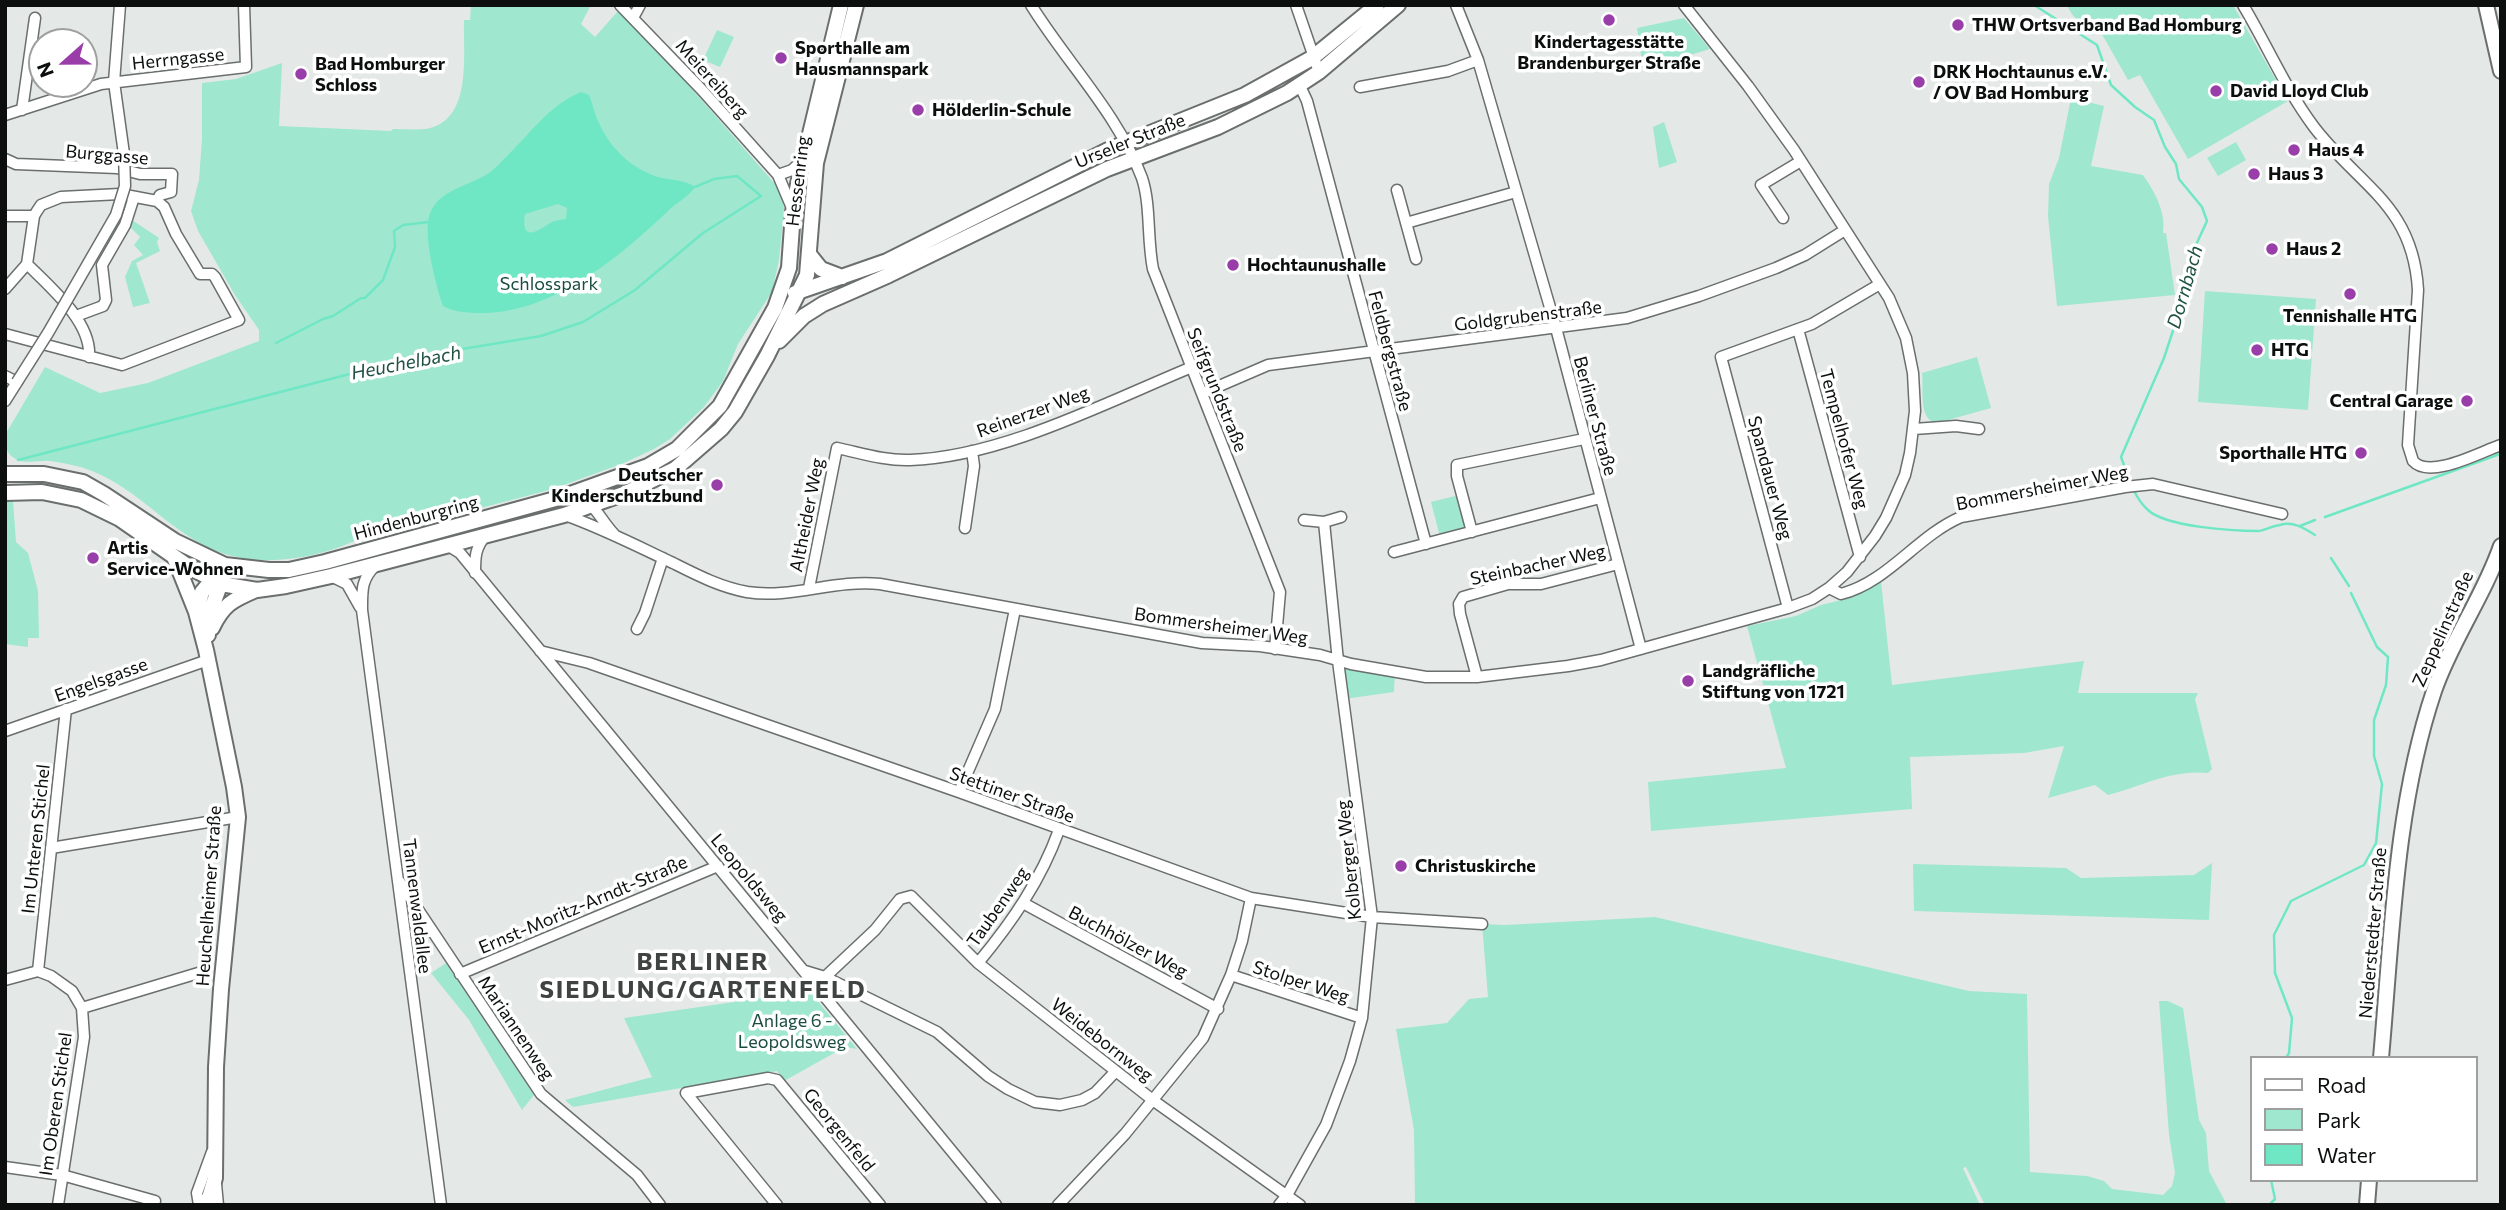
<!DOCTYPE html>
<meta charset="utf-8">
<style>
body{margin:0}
#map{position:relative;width:2506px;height:1210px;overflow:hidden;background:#e4e9e7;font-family:Commissioner,sans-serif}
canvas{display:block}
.frame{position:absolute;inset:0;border:7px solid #0d0f0f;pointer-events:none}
.legend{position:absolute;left:2250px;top:1056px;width:228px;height:126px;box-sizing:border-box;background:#fff;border:2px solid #9e9f9f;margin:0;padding:9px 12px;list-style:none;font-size:21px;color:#0d0f0f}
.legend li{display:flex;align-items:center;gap:14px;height:35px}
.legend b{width:35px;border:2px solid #9e9f9f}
.north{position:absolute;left:28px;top:28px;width:70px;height:70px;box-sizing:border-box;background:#fff;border:2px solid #9e9f9f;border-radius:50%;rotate:249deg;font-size:19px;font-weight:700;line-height:28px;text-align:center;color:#0d0f0f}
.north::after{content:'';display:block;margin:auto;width:24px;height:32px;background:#993ea8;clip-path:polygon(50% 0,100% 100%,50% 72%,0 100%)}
</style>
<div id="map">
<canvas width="2506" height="1210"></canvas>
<div class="frame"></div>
<ul class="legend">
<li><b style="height:9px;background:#fff"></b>Road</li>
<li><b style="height:19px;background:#a0e7cf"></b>Park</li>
<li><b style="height:19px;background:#70e7c4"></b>Water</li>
</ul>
<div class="north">N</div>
</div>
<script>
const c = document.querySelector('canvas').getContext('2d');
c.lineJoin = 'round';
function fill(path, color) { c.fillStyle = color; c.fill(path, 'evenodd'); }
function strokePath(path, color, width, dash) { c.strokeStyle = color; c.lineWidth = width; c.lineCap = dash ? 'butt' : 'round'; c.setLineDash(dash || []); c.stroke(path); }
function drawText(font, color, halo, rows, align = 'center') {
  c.font = font + ' Commissioner,sans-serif'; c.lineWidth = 7; c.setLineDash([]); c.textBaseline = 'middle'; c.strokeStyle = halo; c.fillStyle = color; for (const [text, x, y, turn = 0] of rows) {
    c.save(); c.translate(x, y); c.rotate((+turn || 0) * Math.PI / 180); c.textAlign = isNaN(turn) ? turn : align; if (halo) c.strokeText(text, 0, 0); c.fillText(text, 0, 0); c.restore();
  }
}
const green = new Path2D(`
 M471,5h120l-10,19 14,13 23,-26 47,47 117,134 2,17 -5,51 -7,32 -34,52 -15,37 -19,26 -34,32 -16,10 -30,14 -71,26 -201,53c-34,15 -78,23 -115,15 -57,-11 -93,-66 -145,-86 -12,-5 -28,-8 -42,-10 -10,-1 -27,4 -36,-3 -9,-6 -9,-14 -9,-23l40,-68 55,26 48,-10 111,-42v-11l-24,-35 -37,-64 -7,-20 8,-31 3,-41v-56l34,-4 46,-16 -3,63 112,5 2,-2c11,0 23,1 33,0 47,-8 37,-74 38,-109h6z
 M2067,5h166l55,96 -100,58 -48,-84 -12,5 -29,-51c-16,-4 -25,-8 -32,-24z
 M1684,18l26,31 -67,20 -6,-41z
 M717,30l17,7 -14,30 -17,-7z
 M2071,98l33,8 -13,60 52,9c12,17 23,37 20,58h3l9,62 -118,11 -9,-90 1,-32 10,-26z
 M1664,122l13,40 -18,6 -6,-41z
 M2236,142l10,18 -28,16 -11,-18z
 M132,220l27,18 -2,4 3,9 -24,12 14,40 -17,4 -8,-30 7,-16 11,-6 -9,-10 6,-8 -12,-12z
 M2205,291l111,8 -8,111 -110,-8z
 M1977,357l14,51 -50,14c-24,4 -17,-33 -19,-49z
 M1459,495l7,27 -5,9 -21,6 -9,-35z
 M13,501l3,41 12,11 10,38 1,47h-11v9l-23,-3v-142z
 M1881,581l11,104 192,-24 -6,32h120l-3,6 17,70 -4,4c-36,-4 -66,13 -100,22l-13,-10 -47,13 16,-52 -40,7 -114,4 2,52 -261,22 -3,-49 138,-14 -39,-142 49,-10 25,-11 32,-8z
 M1338,661l57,9 -1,22 -50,7z
 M2212,863l-3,57 -295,-9 -1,-47 153,4 15,10 113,-3z
 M1655,917l314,74 58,3 3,178 57,4 17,5 8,8 51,6 9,-9 3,-13 -6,-38 -10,-134h9l15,7 16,112 7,13 3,38 18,34h-242l-19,-38 -3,1 17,37h-565l-1,-75 -18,-101 51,-6 22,-24 19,-2 -6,-73 23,1z
 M446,963l88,132 -12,15 -53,-90 -38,-47z
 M798,977l59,72 -12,-2 -61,34 -7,-10 -204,36 -8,-7 87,-23 -28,-59 151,-22z`);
const water = new Path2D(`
 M581,92l8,3c4,9 5,18 9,26 12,27 32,47 60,56 11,3 29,3 37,10 -6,10 -20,16 -28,25 -51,48 -118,104 -192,101 -12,-1 -21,-1 -32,-7 -7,-20 -22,-76 -12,-95 9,-20 35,-25 53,-35 8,-4 14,-11 20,-17 26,-25 44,-53 77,-67zM558,204l9,4 -1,11c-4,1 -9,1 -12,2 -12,6 -34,26 -29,-7z`);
const stream = new Path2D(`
 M2034,5l63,40 14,40 24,22 19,13 11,27 11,17 3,15 23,28 5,14 -17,37 -2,27 -24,73 -43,99c7,18 12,40 27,53 18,17 85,21 111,21 7,-1 13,-5 21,-6 13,-4 24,3 35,10
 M276,343l47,-24 10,-3 28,-18h4l18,-18 12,-33 -1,-16 9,-6 26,-3
 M18,460l347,-90 91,-20 85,-14 42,-14 52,-32 68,-57 58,-37 -24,-20 -23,3 -19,8
 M2325,517l175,-63
 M2300,526l15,-6
 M2331,558l18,28
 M2286,1058l3,-5 3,-35 -17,-45 -1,-38 17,-34 73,-36 12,-22 6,-59 -8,-28v-36l12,-35 2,-28 -11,-10 -26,-54
 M2269,1205l6,-6 -4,-19`);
const street = new Path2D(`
 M120,5l-6,77 10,72
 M620,5l81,84 77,86 14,33
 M1031,5c36,58 87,109 111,173 9,27 5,62 11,91l127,323 -5,57
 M1296,5l23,67
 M1456,5l22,55 78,268 85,321
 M2243,5c24,40 43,85 71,122 46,60 99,78 104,163l-9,139 -1,16 5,16c17,19 67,-9 88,-16
 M633,18l7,-13
 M1300,86l7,15 119,443
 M1360,87l88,-16 30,-11
 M22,110l13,-92
 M5,115l96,-31 145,-17 -2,-62
 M5,159l11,5 101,4 23,6h32l-1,18 -11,3 -3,6
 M778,175l14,-5 11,-10
 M1397,190l19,69
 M5,216h29
 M1783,218l-22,-33 40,-24
 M1406,223l110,-31
 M27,264c23,23 65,58 62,93
 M5,289l22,-25 7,-48 3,-5 4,-6 20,-8 59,-3 37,7 7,6 12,27 24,40h12l3,3 24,43 -117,45 -117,-31
 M76,316l27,-10 3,-6 -4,-35 23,-40 9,-28
 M1798,329l62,228
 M5,376l12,6 -12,19
 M1203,393l65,-28 359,-47 72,-22 77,-28 29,-13 40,-25
 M1914,429l42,-3 23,3
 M569,496c24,0 30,23 45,38
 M565,515c37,13 72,31 108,48 24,12 47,24 74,29 45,7 88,-13 133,-8l322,59 58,3 60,9 31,9 75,13h51l91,-11 33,-6 187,-52 24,-9 17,-11 18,-16 28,-36 11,-18 19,-43 5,-22 5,-42 -2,-38 -7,-35 -17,-40 -95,-148 -46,-64 -64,-81
 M1324,522l17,-5
 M965,528l9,-62 -2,-15
 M1472,532l-15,-56v-11l127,-26
 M447,545l13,8 536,652
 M1394,552l206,-54
 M376,565c-15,14 -14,26 -14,45l79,595
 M475,573c0,-16 0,-25 11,-38
 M331,576l16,8 13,23
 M809,588l28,-140c24,5 48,13 73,12 92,-3 197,-58 282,-93
 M1829,588l12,6c47,-12 76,-58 120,-77l164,-30 28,-3 129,30
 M1788,608l-67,-251 91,-33 68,-40
 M637,629l8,-16 18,-55
 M540,651l49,12 370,129 292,106 121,19 110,7
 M1477,677l-17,-63 -1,-10 4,-7 45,-13h33l77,-20
 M5,731l203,-71
 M959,792l36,-83 20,-100
 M51,848l187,-31
 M399,881l142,213 96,81 23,30
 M1023,903l195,106
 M978,963c34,-41 63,-83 81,-133
 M38,971l28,-262
 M805,971l20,6 112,55 51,44 20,13 27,13 25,3 22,-5 13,-7 21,-22
 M460,974l258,-108
 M1231,975l131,43
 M825,977l50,-47 25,-31 11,-3 67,67 176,138 146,104
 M5,980l33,-9 13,5 21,15 10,17 2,29 -26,168
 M82,1008l123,-37
 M5,1167l57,8 93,26
 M216,1184l2,21
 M199,1205l-2,-12 15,-41
 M777,1205l-91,-112 82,-15 9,2 103,125
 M1058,1205l67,-71 78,-96 28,-63 11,-34 9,-43
 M1279,1205l8,-10 39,-70 24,-64 12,-43 10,-101 -34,-256 -14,-139 -20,-2`);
const secondary = new Path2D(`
 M2486,5l15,66
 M809,254l12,15 21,8
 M795,293l92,-32 221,-111 137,-55 67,-37 65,-53
 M779,341l25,-25 19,-12 66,-29 218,-106 111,-42 69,-34 32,-21 79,-67
 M5,474h39l39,8 21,12 71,47 50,24 44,5h20l36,-8 234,-64 89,-32 29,-17 43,-43 55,-98 14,-40 4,-56 5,-28 43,-179
 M5,493l37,-1 39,8 39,19 69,48 23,12 9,5 36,6 29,-4 45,-10 233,-61 62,-22 49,-24 46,-40 14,-17 32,-56 40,-81 9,-112 40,-158
 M174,557l22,55 10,38 28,137 4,30 -17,172 -5,78 -1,111 -6,20 -6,7
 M196,612l6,-20 15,-18
 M212,628c11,-23 20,-28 44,-38
 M208,635v-17l15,-41
 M2381,1058c11,-122 14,-251 53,-367 17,-50 50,-95 67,-145
 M2367,1205l2,-25`);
const streetBridge = new Path2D(`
 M17,382l31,-49 68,-118 9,-29 -1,-32`);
const markers = [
 [1609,20,7,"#993ea8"],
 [1958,25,7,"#993ea8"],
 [781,58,7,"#993ea8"],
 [301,74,7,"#993ea8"],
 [1919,82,7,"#993ea8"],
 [2216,91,7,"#993ea8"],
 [918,110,7,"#993ea8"],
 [2294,150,7,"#993ea8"],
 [2254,174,7,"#993ea8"],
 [2272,249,7,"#993ea8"],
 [1233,265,7,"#993ea8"],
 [2350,294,7,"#993ea8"],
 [2257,350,7,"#993ea8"],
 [2467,401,7,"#993ea8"],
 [2361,453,7,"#993ea8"],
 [717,485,7,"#993ea8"],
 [93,558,7,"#993ea8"],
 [1688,681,7,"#993ea8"],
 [1401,866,7,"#993ea8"]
];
const poiNames = [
 ["THW Ortsverband Bad Homburg",1972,25],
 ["Kindertagesstätte",1609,42,"center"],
 ["Brandenburger Straße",1609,63,"center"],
 ["Sporthalle am",795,48],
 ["Hausmannspark",795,69],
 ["Bad Homburger",315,64],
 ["Schloss",315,85],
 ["DRK Hochtaunus e.V.",1933,72],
 ["/ OV Bad Homburg",1933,93],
 ["David Lloyd Club",2230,91],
 ["Hölderlin-Schule",932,110],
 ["Haus 4",2308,150],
 ["Haus 3",2268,174],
 ["Haus 2",2286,249],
 ["Hochtaunushalle",1247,265],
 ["Tennishalle HTG",2350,316,"center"],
 ["HTG",2271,350],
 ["Central Garage",2453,401,"right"],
 ["Sporthalle HTG",2347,453,"right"],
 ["Deutscher",703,475,"right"],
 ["Kinderschutzbund",703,496,"right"],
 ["Artis",107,548],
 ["Service-Wohnen",107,569],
 ["Landgräfliche",1702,671],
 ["Stiftung von 1721",1702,692],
 ["Christuskirche",1415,866]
];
const streetNames = [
 ["Herrngasse",178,59,-6],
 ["Meiereiberg",712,79,48],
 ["Urseler Straße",1130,141,-22],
 ["Burggasse",107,155,5],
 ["Hessenring",798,181,-83],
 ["Goldgrubenstraße",1528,316,-7],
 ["Feldbergstraße",1390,351,75],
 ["Seifgrundstraße",1217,390,68],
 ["Reinerzer Weg",1033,412,-20],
 ["Berliner Straße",1595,416,75],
 ["Tempelhofer Weg",1844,439,75],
 ["Spandauer Weg",1770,478,75],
 ["Bommersheimer Weg",2042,488,-11],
 ["Altheider Weg",807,515,-79],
 ["Hindenburgring",416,518,-15],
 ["Steinbacher Weg",1538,565,-12],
 ["Bommersheimer Weg",1221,626,8],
 ["Zeppelinstraße",2443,629,-66],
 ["Engelsgasse",101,680,-20],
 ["Stettiner Straße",1012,795,20],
 ["Im Unteren Stichel",36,839,-84],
 ["Kolberger Weg",1349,860,-96],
 ["Leopoldsweg",749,878,50],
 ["Heuchelheimer Straße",209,896,-86],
 ["Ernst-Moritz-Arndt-Straße",583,905,-23],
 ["Tannenwaldallee",417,906,83],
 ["Taubenweg",998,907,-55],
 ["Niederstedter Straße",2373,933,-85],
 ["Buchhölzer Weg",1128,942,28],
 ["Stolper Weg",1301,982,18],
 ["Mariannenweg",516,1028,56],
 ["Weidebornweg",1102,1040,38],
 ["Im Oberen Stichel",56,1104,-82],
 ["Georgenfeld",839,1130,51]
];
const parkNames = [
 ["Schlosspark",549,284],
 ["Anlage 6 -",792,1021],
 ["Leopoldsweg",792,1042]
];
const waterNames = [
 ["Dornbach",2185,287,-74],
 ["Heuchelbach",406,363,-11]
];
const districtNames = [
 ["BERLINER",703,962],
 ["SIEDLUNG/GARTENFELD",703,990]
];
fill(green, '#a0e7cf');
fill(water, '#70e7c4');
strokePath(stream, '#70e7c4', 2.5);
strokePath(street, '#6a6f6d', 13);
strokePath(secondary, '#6a6f6d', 18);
strokePath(street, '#fff', 10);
strokePath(secondary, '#fff', 14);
strokePath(streetBridge, '#6a6f6d', 13, []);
strokePath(streetBridge, '#fff', 10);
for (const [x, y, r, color] of markers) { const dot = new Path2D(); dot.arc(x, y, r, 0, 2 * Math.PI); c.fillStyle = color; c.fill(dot); strokePath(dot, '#fff', 2.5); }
drawText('bold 18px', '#0d0f0f', '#fff', poiNames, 'left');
drawText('18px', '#0d0f0f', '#fff', streetNames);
drawText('18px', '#1a4d3f', '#fff', parkNames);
drawText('italic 19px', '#205244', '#fff', waterNames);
c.letterSpacing = '2px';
drawText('bold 24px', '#3f4442', '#fff', districtNames);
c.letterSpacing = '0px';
</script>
